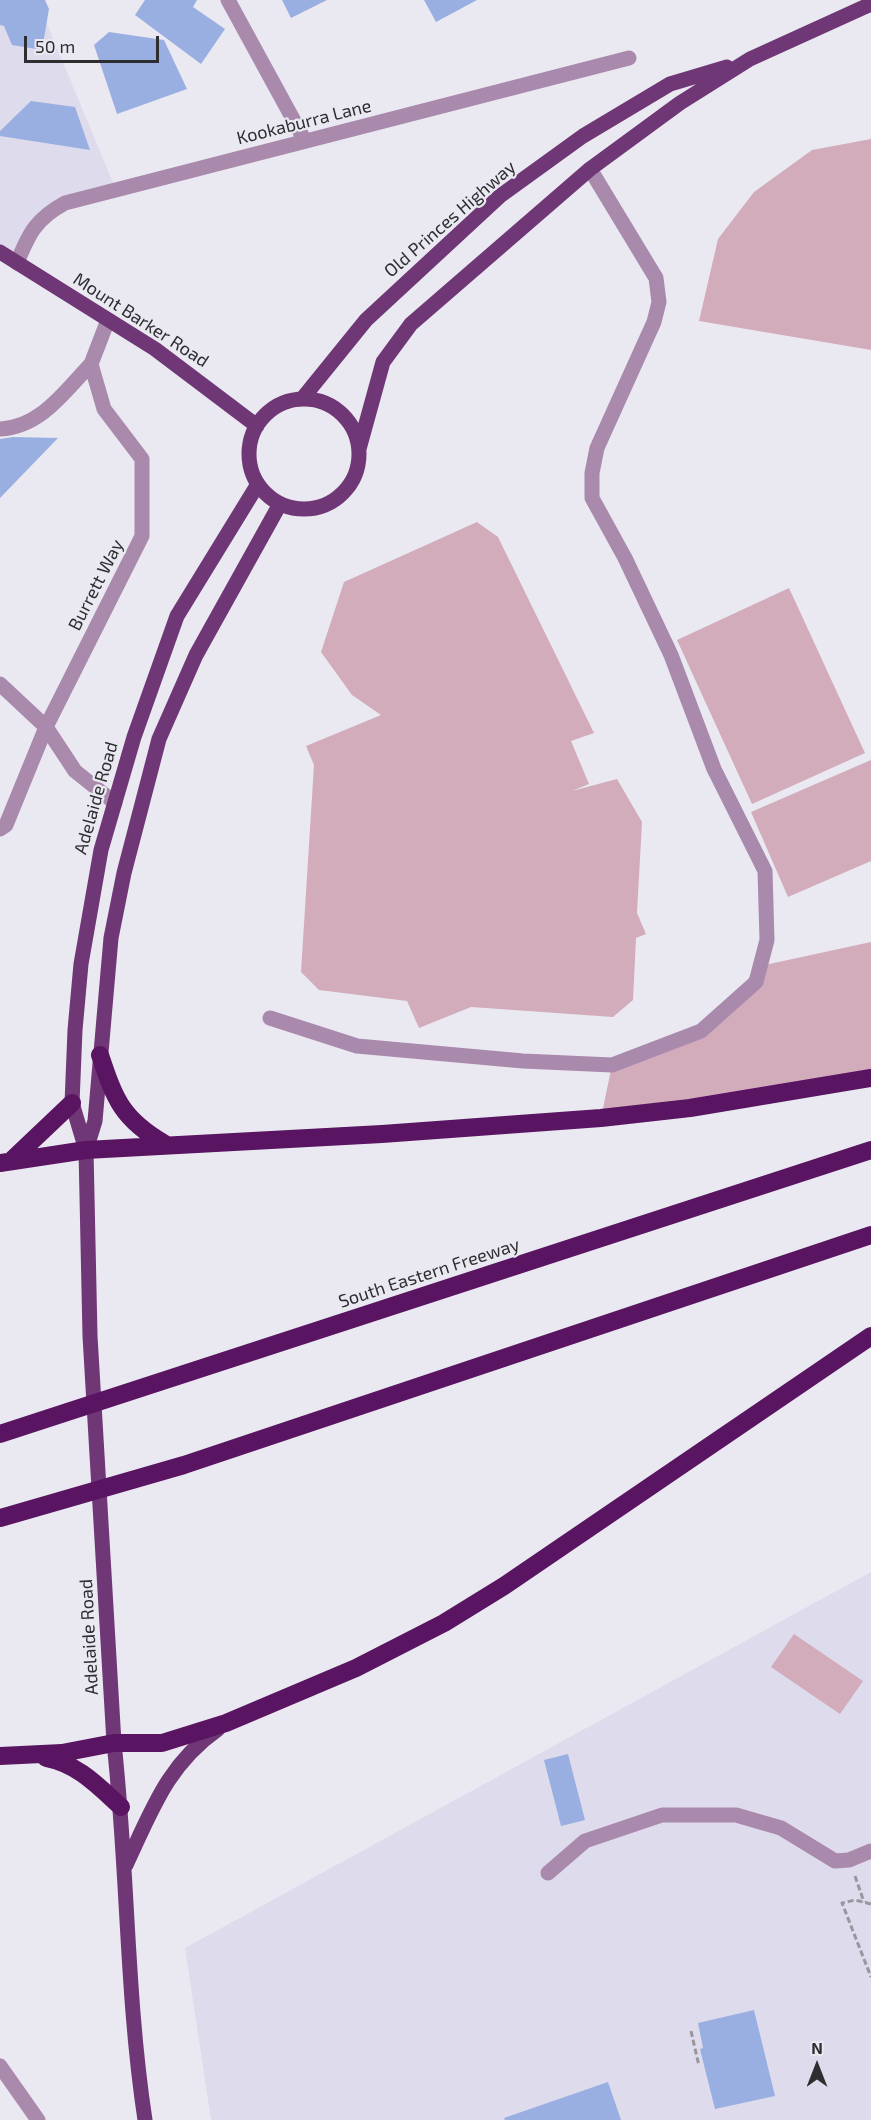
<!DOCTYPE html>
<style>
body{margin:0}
#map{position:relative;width:871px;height:2120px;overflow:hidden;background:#eae9f2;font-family:"Exo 2",sans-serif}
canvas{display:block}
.north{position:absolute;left:787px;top:2036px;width:60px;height:60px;-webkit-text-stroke:4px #eae9f2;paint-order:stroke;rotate:0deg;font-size:16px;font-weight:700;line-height:24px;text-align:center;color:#2e2e31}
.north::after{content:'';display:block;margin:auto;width:21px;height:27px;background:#2e2e31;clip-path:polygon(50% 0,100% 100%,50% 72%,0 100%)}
.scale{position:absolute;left:24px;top:36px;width:135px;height:27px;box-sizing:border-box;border:3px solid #2e2e31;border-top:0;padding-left:8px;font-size:18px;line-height:21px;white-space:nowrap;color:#2e2e31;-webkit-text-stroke:4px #eae9f2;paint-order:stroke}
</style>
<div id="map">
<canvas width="871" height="2120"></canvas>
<div class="north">N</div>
<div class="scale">50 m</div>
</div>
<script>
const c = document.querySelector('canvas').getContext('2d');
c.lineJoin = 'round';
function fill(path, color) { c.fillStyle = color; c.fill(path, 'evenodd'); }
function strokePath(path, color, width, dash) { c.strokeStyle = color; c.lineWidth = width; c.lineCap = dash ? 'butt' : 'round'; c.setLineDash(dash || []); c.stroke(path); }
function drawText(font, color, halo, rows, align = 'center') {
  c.font = font + ' "Exo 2",sans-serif'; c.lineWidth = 4.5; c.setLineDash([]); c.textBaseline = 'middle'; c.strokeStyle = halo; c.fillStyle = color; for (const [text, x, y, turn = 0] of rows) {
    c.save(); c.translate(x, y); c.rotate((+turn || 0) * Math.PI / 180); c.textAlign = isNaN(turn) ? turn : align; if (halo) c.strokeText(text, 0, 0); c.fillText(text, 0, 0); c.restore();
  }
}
const built = new Path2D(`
 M0,0h37l79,190 -65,21 -34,52 -17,-11z
 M871,1572v548h-660l-26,-172z`);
const green = new Path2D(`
 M871,139v211l-172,-29 19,-82 36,-47 58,-42z
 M477,522l21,15 96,196 -23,8 18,43 -17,7 45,-12 25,43 -5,91 9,21 -10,4 -3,62 -20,17 -142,-10 -52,21 -12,-27 -88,-11 -18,-18 13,-207 -8,-19 75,-31 -29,-20 -31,-43 23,-70z
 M789,588l76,165 -113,51 -75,-164z
 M871,760v101l-83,36 -37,-85z
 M871,942v136l-270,40 11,-53 89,-34 59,-65z
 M794,1634l69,47 -23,33 -69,-47z`);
const building = new Path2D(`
 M0,0h45l4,9 -7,41 -30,-5 -8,-19 -4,-1z
 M145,0h52l-4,7 32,22 -24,35 -66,-49z
 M282,0h45l-36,18z
 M424,0h53l-41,22z
 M109,32l55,8 23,49 -70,25 -23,-69z
 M31,101l44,6 15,43 -90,-14v-5z
 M13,437l45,1 -58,60v-59z
 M568,1754l17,66 -24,6 -17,-66z
 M754,2010l21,86 -60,13 -15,-60 3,-1 -5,-25z
 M608,2082l13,38h-116l-1,-2z`);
const path = new Path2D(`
 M855,1876l9,26
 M871,1904l-16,-4 -13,3 29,74
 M691,2031l8,35`);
const minor = new Path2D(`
 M228,0l77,141
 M17,263c12,-30 19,-44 48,-60l564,-145
 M0,429c41,-2 65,-38 91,-65
 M0,684l46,43 29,44 40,32
 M0,829l6,-4 40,-98 96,-191v-77l-38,-50 -13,-45 17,-44
 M270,1018l87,28 166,15 89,4 89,-34 55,-49 11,-42 -2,-69 -51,-102 -43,-114 -46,-97 -33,-60v-25l5,-25 57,-126 5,-20 -3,-24 -66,-109
 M548,1873l37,-32 77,-26h74l45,13 54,33 14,-1 22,-9
 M0,2066l38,54`);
const major = new Path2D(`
 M0,252l155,97 102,77
 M302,399l64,-79 134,-124 83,-60 87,-52 57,-17
 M249 454a55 55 0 1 1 110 0a55 55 0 1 1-110 0Z
 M359,449l24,-87 28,-38 179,-155 90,-66 70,-44 121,-55
 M86,1150l9,-29 16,-183 13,-65 35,-134 37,-84 84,-151
 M126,1865c26,-55 41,-100 92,-136
 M145,2120c-19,-125 -17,-251 -31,-377l-24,-407 -4,-186 -14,-47 3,-73 6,-66 20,-114 33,-113 43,-121 81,-132`);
const highway = new Path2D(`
 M100,1055c15,45 22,64 65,89
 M13,1159l59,-56
 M0,1163l86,-13 296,-16 219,-16 89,-10 181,-30
 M0,1434l871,-284
 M0,1518l184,-53 687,-230
 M0,1756l62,-3 52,-10h48l64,-20 130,-55 88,-45 60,-37 367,-250
 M46,1758c32,6 52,28 75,49`);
const streetNames = [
 ["Kookaburra Lane",304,122,-14],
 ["Old Princes Highway",450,219,-41],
 ["Mount Barker Road",141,320,33],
 ["Burrett Way",96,585,-63],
 ["Adelaide Road",96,798,-74],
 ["South Eastern Freeway",429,1273,-18],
 ["Adelaide Road",89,1637,-93]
];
fill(built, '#dedbec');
fill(green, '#d2acbb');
fill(building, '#99afe1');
strokePath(path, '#97979d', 3, [6, 3]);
strokePath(minor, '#a989ac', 15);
strokePath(major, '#6f3775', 15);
strokePath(highway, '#591561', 18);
drawText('18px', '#2e2e31', '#eae9f2', streetNames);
</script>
